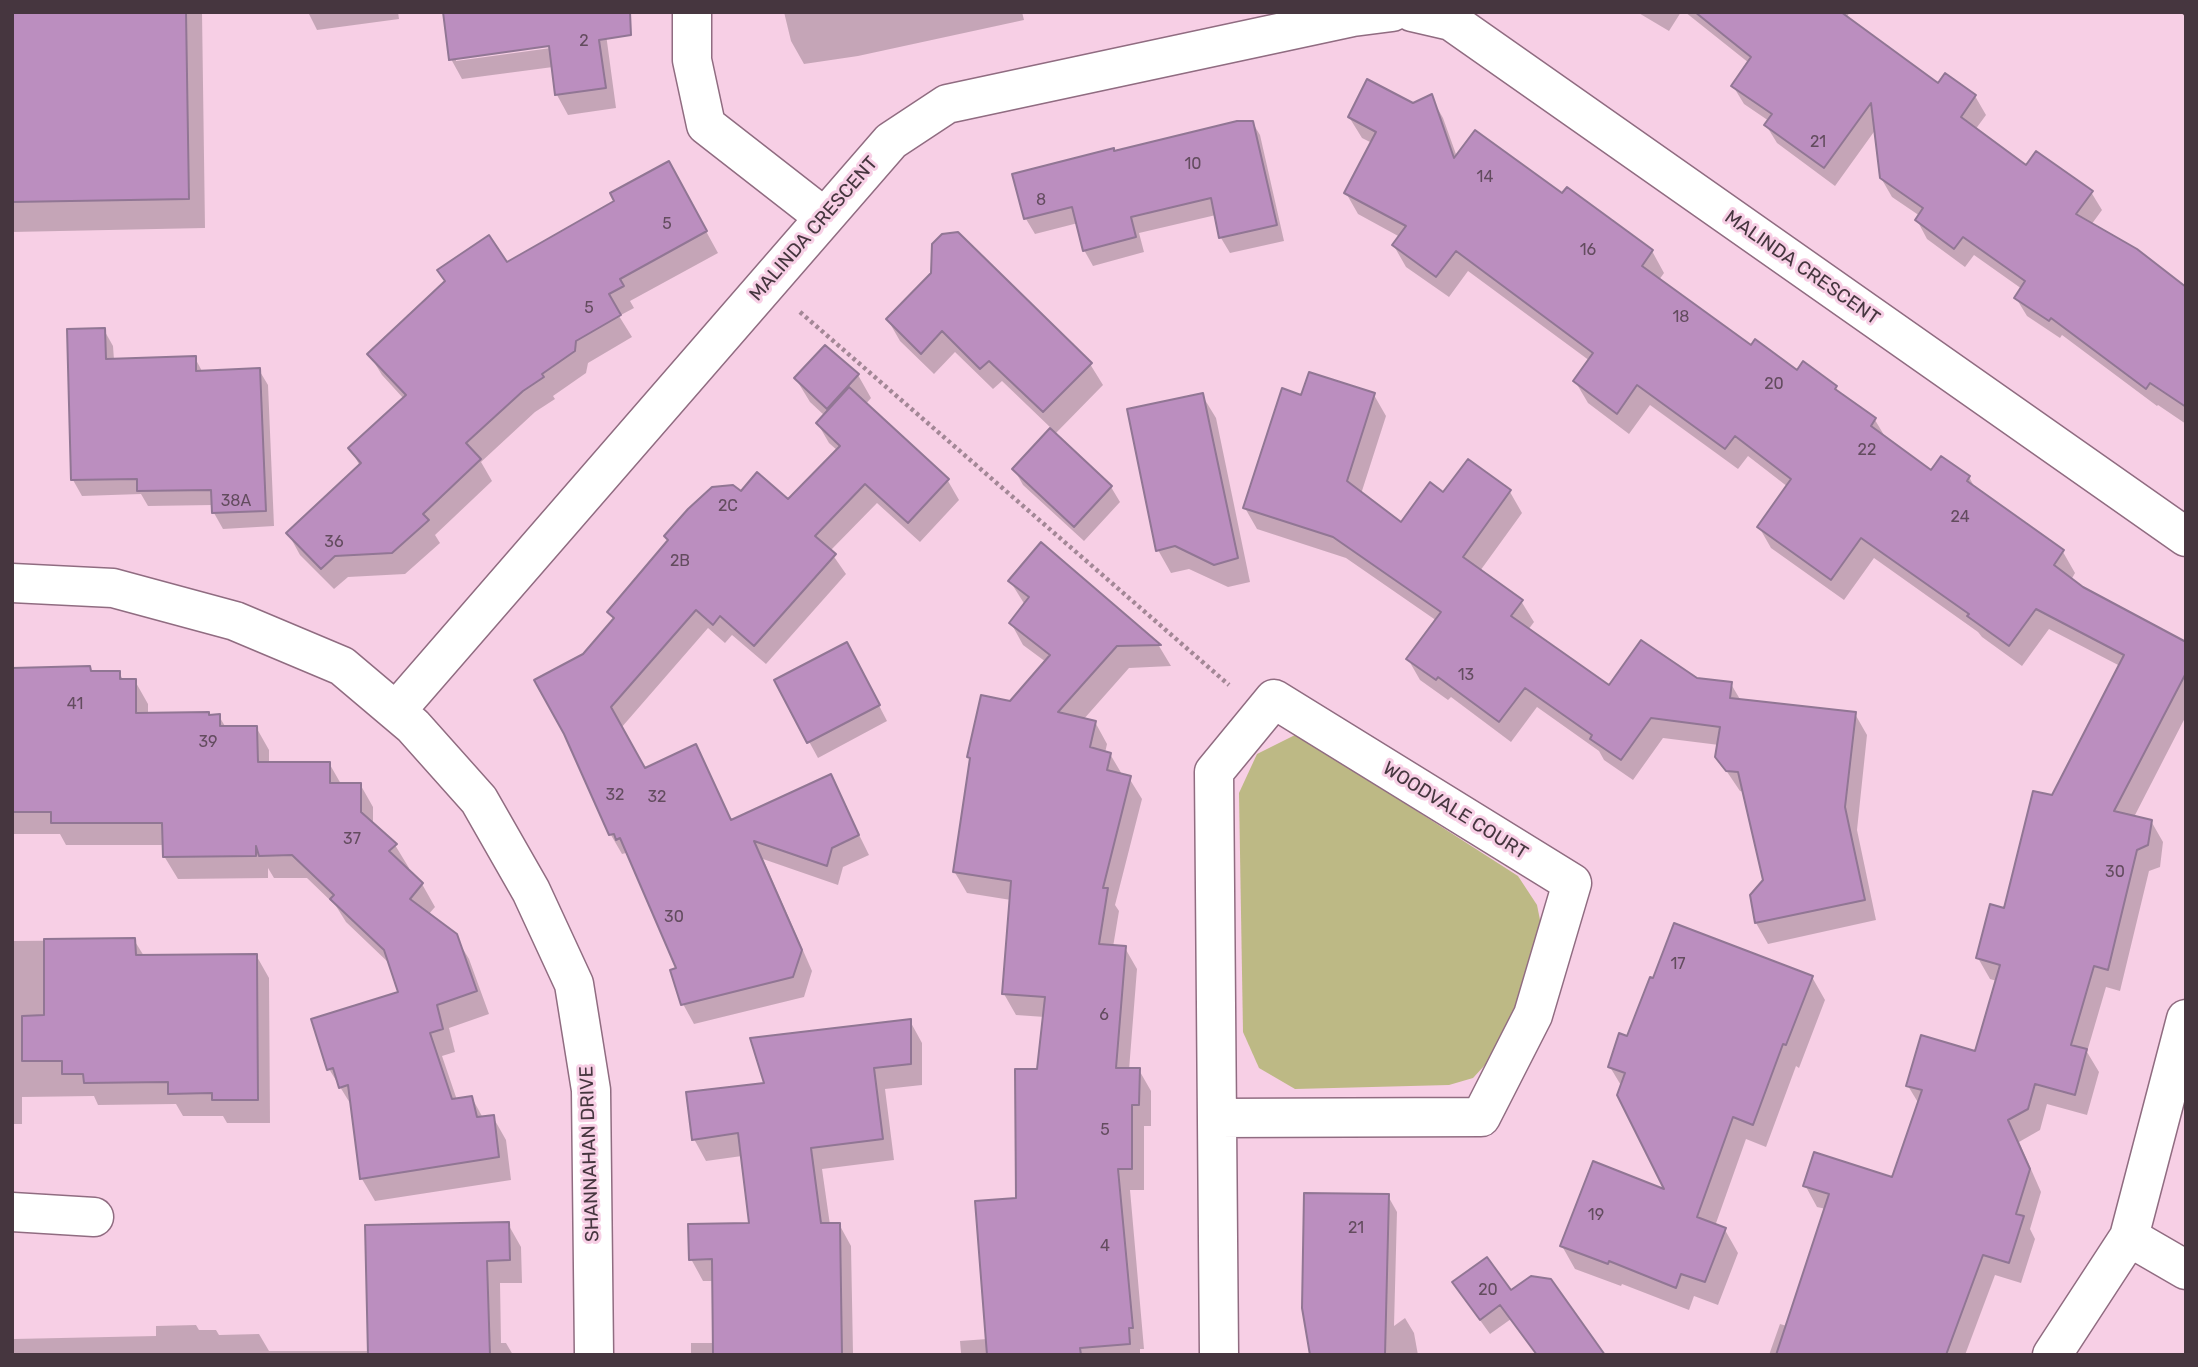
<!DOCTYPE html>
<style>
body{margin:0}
#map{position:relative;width:2198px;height:1367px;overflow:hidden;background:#f7cfe5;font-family:Rubik,sans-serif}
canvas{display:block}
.frame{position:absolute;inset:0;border:14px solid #46363f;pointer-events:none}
</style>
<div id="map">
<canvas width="2198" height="1367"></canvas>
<div class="frame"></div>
</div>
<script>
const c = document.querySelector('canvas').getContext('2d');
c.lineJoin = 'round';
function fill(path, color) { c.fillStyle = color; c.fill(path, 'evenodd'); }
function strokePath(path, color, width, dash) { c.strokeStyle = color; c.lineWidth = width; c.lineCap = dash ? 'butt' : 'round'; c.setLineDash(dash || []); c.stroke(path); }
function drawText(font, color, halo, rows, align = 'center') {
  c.font = font + ' Rubik,sans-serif'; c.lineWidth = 6; c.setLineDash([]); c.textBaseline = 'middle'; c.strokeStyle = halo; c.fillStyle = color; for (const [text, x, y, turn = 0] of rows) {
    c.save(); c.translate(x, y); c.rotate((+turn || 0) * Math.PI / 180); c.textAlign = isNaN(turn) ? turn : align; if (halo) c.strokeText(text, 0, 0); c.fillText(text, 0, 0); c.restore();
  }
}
const green = new Path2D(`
 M1297,734l221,142 19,29 7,35 -47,112 -24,26 -24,7 -154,4 -36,-21 -16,-36 -4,-239 18,-39z`);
const shadow = new Path2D(`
 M12,12h190l3,216 -193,4z
 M308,12h90l1,7 -82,11z
 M444,12h159l13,96 -48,7 -11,-20 -4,-28 -91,12 -11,-20zM557,44l1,3 -102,14v-4z
 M784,12h238l2,8 -166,36 -54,8 -13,-23z
 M1637,12h44l-12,19z
 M1685,12h165l-4,6 92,67 37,11 11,19 -11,15 52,37 64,25 11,18 -11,15 95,64v135l-28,-19 -1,1 -95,-71 -2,3 -33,-22 -11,-18 6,-9 -48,-34 -9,12 -38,-28 -10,-19 3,-4 -28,-19 -11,-19 -5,-49 -41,57 -58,-43 -11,-18 3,-4 -25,-17 -11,-18 16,-23z
 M1431,97l12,21 14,39 106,39 89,55 12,22 -5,7 92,67 46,25 7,-8 32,24 4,7 35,25 12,20 44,33 38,4 7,13 87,62 12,21 -4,7 11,8 104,55v73l-52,101 17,4 12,21 -3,25 -11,4 -29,120 -14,-4 -19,65 12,20 -12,43 -40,-11 -7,26 -21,12 22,50 -11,37 5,10 -14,44 -26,-8 -30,80h-196l11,-31 7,2 39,-117 -9,-2 -12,-22 88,-6 26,-75 -11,-18 68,-33 21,-72 -7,-2 -12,-21 28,-48 47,-112 67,-132 -71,-37 -27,37 -40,-29 -4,-5 -104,-74 -30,42 -73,-52 -12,-21 29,-40 -40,-31 -10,13 -88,-64 -21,29 -41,-31 -13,-22 15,-20 -122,-90 -19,26 -43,-30 -12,-21 6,-9 -42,-23 -12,-21 26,-50 -10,-5 -13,-21 64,-12z
 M1251,120l9,15 24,106 -54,12 -9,-15 -5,-23 -77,18 5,19 -51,14 -9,-16 -6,-27 -43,11 -9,-15 -12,-44z
 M680,184l38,69 -88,48 4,7 -15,8 13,21 -44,26 -2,10 -33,23 2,3 -20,13 -54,50 11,19 -57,54 5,8 -35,31 -57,3 -14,12 -34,-34 -12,-22 72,-67 -10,-18 54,-49 -22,-24 -13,-21 137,-90z
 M932,274l158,90 13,21 -49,50 57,52 9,15 -36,39 -61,-56 -9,-16 38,-40 -50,-48 -9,8 -38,-37 -21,22 -34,-33 -12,-21z
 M104,330l9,16 1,14 81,-2 8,15 56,-3 9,15 6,141 -51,3 -9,-16 -1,-8 -65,1 -7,-12 -59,2 -9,-16z
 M858,375l13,23 -6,7 83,76 11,19 -39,42 -43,-39 -47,48 16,23 -80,90 -34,-29 -7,8 -17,-15 -87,100 24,42 51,-23 36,74 98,-45 39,79 -26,12 -5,18 -75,-26 49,112 -8,26 -110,27 -11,-20 -5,-34 -49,-111 -3,-6 -4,1 -11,-19 -27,-180 30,-35 -5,-8 132,-119 47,8 50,-50 -9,-8 -11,-19 7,-8 -15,-14 -14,-23z
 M1202,395l14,23 34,164 -22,5 -39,-18 -18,4 -13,-23z
 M1374,395l12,21 -25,78 41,30 42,-29 66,-3 12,21 -42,58 41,30 13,21 -6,8 81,57 87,-7 35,4 10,17 114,13 12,21 -10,95 19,90 -108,24 -12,-21 -4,-27 12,-16 -19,-88 -5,-1 -23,-34 2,-12 -56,-7 -30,42 -29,-20 -5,-9 -62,-44 -26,35 -60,-45 -3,3 -28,-20 -12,-21 29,-38 -91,-63 -89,-29 -12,-21 58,-111z
 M1041,545l118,101 12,20 -42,2 -46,52 12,2 12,22 -2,9 5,1 13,22 6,2 13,21 -27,106 4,6 -6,36 12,1 12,21 -8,101h10l12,21v35h-7v64h-14l14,159h-4v6h-449v-12h24l-1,-62h-11l-12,-22 60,-34 -9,-69 -36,5 -12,-22 72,-54 144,-64 12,22v42l-37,4 9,71 -72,9 8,56 9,-1 12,22 2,107h108l-1,-12 27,-2 31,-139 21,-129 6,-54 -29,-2 -12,-21 7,-94 -44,-7 -13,-22 18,-109 -4,-5 78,-95 -23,-17 -12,-22 14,-18 -15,-24z
 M855,659l32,62 -69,37 -42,-77z
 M119,673l5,8h11l13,23v11l71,1 7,12 30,-1 13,23v14l60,-1 12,21h19l13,23v18l22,20 14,23 -2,2 15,14 13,23 -7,8 27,21 14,23 20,55 -40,14 6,24 -13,4 15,44 15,-2 11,20 10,-1 13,23 5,40 -136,21 -13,-22 -9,-71 -24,-39 71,-76 -9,-28 -45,-43 -10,-16 -29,-28h-33l-6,-10v10l-90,1 -14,-23v-11h-98l-6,-11h-48v-152z
 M134,940l10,16 112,-1 13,23 1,145h-43l-4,-7h-40l-7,-12 -78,1 -4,-9 -72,1v27h-10v-183z
 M1812,977l13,23 -26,68 -3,-2 -30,81 -20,-8 -31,87 10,4 13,23 -20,52 -24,-9 -5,14 -67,-26 -1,2 -46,-17 -13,-23 105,-54 -45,-105 -12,-20 18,-29z
 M1388,1196l9,16 -3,114 11,-8 9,15 4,22h-106z
 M508,1224l13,23 1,36h-22l1,60h5l7,12h-501v-46l1,30 143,-3v-10l40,-1 3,5h17l3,5 40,-1 10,17h101z
 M1511,1293l92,62h-66l-26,-36 -21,15 -26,-36z`);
const building = new Path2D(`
 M12,12h174l3,187 -177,3z
 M443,12h187l1,23 -32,5 7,48 -51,7 -6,-49 -100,14z
 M1695,12h146l97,71 7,-10 31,22 -15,22 65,48 10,-14 57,40 -17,23 61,35 49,38v120l-36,-24 -4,6 -95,-71 -2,3 -35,-23 11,-17 -62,-44 -9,12 -39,-29 8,-12 -43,-30 -9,-75 -47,65 -60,-43 8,-11 -41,-28 20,-29z
 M1367,79l46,24 19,-9 22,64 21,-28 87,63 5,-6 86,63 -11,16 109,79 4,-6 42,31 6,-9 34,25 -2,3 41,29 -5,8 60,44 10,-14 29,20 -3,5 97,69 -10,15 29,22 103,55v31l-72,138 38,9 -4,25 -11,5 -29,120 -14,-4 -23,79 16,4 -12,46 -40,-11 -7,25 -20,11 22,49 -14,45 8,2 -15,47 -26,-8 -37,100h-170l53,-161 -26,-8 11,-34 78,25 30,-87 -16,-4 15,-51 54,16 25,-86 -24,-7 14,-54 14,4 29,-117 19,4 72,-140 -88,-46 -27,37 -42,-30 2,-2 -108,-76 -30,42 -74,-53 34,-48 -56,-43 -10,13 -88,-64 -20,29 -44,-33 20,-28 -137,-102 -20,26 -44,-32 14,-19 -62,-33 32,-61 -28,-15z
 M1237,121h16l24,104 -58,13 -8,-40 -80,19 5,20 -53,14 -11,-44 -48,12 -12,-45 102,-26v3z
 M669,161l38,70 -87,48 4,7 -15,8 12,21 -45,26 -1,10 -33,23 2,3 -21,14 -57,52 15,16 -58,55 6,6 -37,33 -57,3 -14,13 -35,-36 75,-70 -13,-15 58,-53 -39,-41 78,-73 -8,-11 52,-35 18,27 107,-61 -4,-8z
 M958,232l134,131 -49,49 -54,-51 -9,8 -38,-38 -21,23 -35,-35 45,-46 1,-29 10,-10z
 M105,328l1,31 90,-3v15l64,-3 6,143 -54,2 -1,-23 -74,1v-12l-66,1 -4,-151z
 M825,345l34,29 -32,35 -33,-31z
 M1309,372l66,21 -28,88 54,41 29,-40 13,10 25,-33 43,31 -48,67 60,43 -12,16 98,69 32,-45 56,38 35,4 -2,16 126,14 -11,95 20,93 -110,23 -5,-28 13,-15 -25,-108 -12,-1 -11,-14 5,-30 -69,-9 -30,42 -31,-21 2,-4 -67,-47 -26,34 -61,-45 -2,3 -30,-21 35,-47 -108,-75 -90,-29 39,-120 19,7z
 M849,387l100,92 -41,44 -43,-39 -50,52 21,18 -82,92 -34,-30 -7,9 -17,-15 -85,97 34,61 51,-24 35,76 100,-46 28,61 -27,13 -5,18 -73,-25 48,109 -9,27 -112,28 -11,-35 6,-2 -56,-130 -4,2 -2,-6 -5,1 -45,-101 -30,-54 49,-26 31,-36 -7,-6 61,-72 -4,-4 24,-27 24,-22 21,-2 8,6 16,-19 31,27 52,-53 -24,-23z
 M1203,393l35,165 -24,7 -39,-19 -19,5 -29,-142z
 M1050,428l62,58 -38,41 -62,-58z
 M1041,542l120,103 -44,1 -59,66 38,9 -6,26 21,6 -4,17 24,6 -28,112h5l-9,56 27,2 -10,122h24l-1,37h-7v64h-14l15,159h-4l1,16 -50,4 1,7h-94l-12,-154 41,-3 -1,-129h22l8,-72 -43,-3 9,-113 -58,-9 17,-114 -3,-1 14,-62 29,6 40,-46 -41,-32 20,-26 -21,-16z
 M847,642l33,63 -73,38 -33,-63z
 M90,666l1,5h29v8h16v34l73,-1v3l11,-1v12h37l1,36h72v21h31v29l36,32 -8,7 34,32 -13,16 47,35 20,57 -40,14 6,24 -13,4 22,66 20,-3 5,21 17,-2 5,42 -139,22 -12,-94 -9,3 -6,-20 -6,2 -16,-51 87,-27 -14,-42 -54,-51 4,-4 -42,-40 -33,1 -3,-10v10l-93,1 -1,-34h-111v-11h-39v-144z
 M1674,923l139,53 -27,69 -3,-1 -30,81 -20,-8 -36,100 29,11 -21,54 -24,-8 -5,14 -67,-27 -1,3 -48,-18 33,-85 71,28 -47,-94 8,-22 -17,-6 11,-34 8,3 23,-59 3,1z
 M135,938l1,17 121,-1 1,146h-46v-7l-44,1v-12l-84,1 -1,-9h-21v-13h-40v-45l22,-1v-76z
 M911,1019v45l-37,4 9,71 -72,9 10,75h19l2,132h-129l-1,-96 -23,1 -1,-36 61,-1 -11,-90 -46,7 -6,-48 78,-9 -14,-45z
 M1304,1193l85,1 -4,161h-75l-8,-47z
 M509,1222l1,38 -23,1 3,94h-122l-3,-130z
 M1487,1257l24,33 20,-14 20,3 54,76h-68l-37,-50 -20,15 -28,-38z`);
const path = new Path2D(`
 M800,312l429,373`);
const minor = new Path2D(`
 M692,12v48l14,65 118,92
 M1412,12l39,9 735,516
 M12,583l101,5 122,33 107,45 71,60 66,74 52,91 43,93 17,106 3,265
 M396,711l495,-570 56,-37 406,-87 39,-5
 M1217,1118l264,-1 52,-102 39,-132 -298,-184 -60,73 5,583
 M12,1212l82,5
 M2129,1237l57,33
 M2052,1355l77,-118 57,-218`);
const rail = new Path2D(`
 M2184,12l2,2`);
const numberNames = [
 ["2",584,41],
 ["21",1818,142],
 ["10",1193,164],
 ["14",1485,177],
 ["8",1041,200],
 ["5",667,224],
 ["16",1588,250],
 ["5",589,308],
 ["18",1681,317],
 ["20",1774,384],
 ["22",1867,450],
 ["38A",236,501],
 ["2C",728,506],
 ["24",1960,517],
 ["36",334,542],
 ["2B",680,561],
 ["13",1466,675],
 ["41",75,704],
 ["39",208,742],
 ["32",615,795],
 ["32",657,797],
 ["37",352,839],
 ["30",2115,872],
 ["30",674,917],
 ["17",1678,964],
 ["6",1104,1015],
 ["5",1105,1130],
 ["19",1596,1215],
 ["21",1356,1228],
 ["4",1105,1246],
 ["20",1488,1290]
];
const streetNames = [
 ["MALINDA CRESCENT",814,229,-49],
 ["MALINDA CRESCENT",1802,268,35],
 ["WOODVALE COURT",1455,811,32],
 ["SHANNAHAN DRIVE",590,1154,-92]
];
fill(green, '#bdb985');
fill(shadow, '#0003');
fill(building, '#bb8ebf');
strokePath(building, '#917694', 2);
strokePath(minor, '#906c81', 41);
strokePath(path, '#a38796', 4.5, [3.5, 3.5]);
strokePath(minor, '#fff', 38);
strokePath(rail, '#6c5662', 5, [12, 12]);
drawText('16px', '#634c5f', null, numberNames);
drawText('19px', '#46363f', '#f7cfe5', streetNames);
</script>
